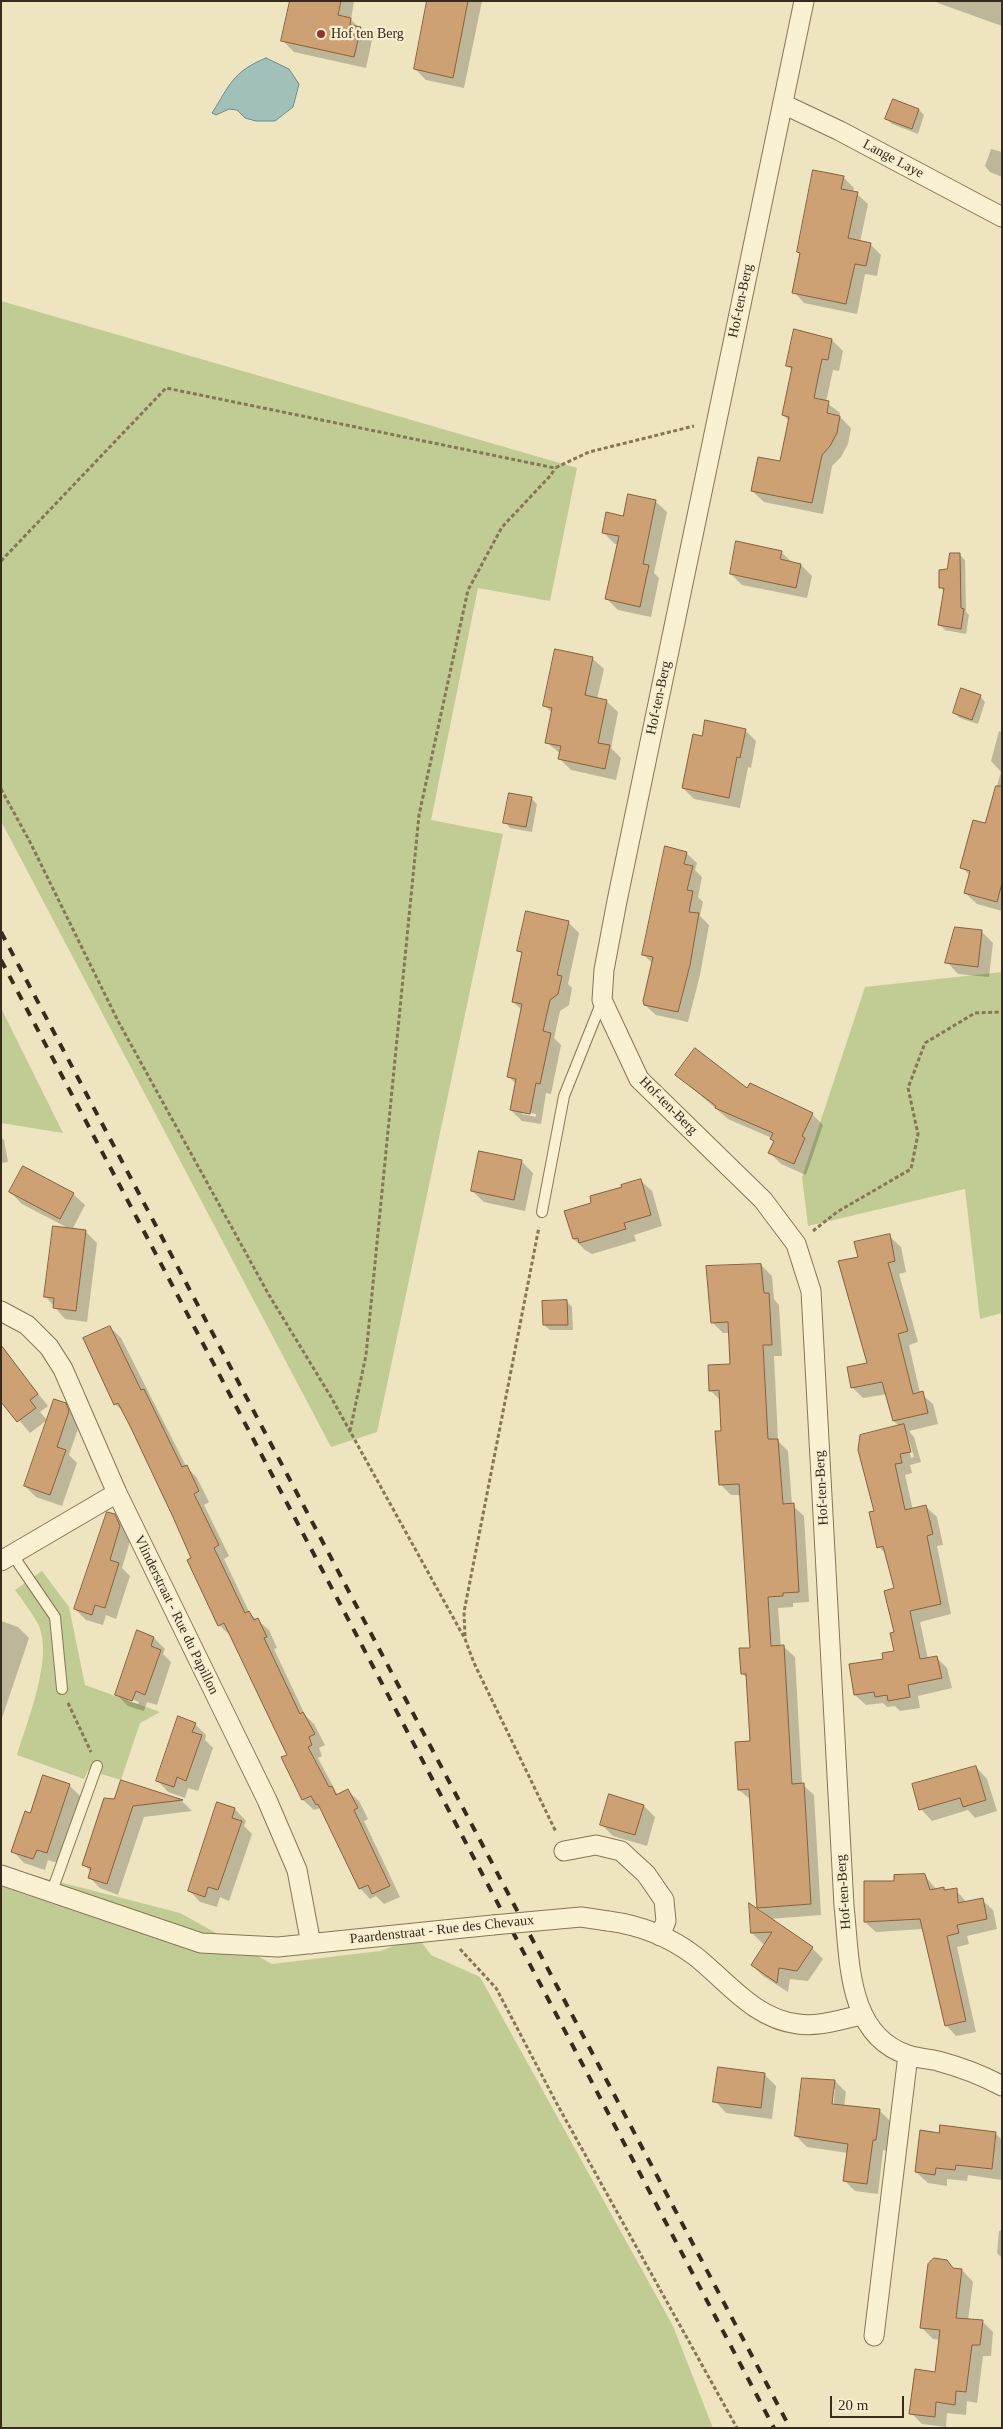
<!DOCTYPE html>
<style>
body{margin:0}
#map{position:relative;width:1003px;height:2429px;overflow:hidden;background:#eee4bf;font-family:Georgia,serif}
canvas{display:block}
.frame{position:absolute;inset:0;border:2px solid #362b1c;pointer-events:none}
.scale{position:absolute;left:830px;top:2396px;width:74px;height:22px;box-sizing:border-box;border:2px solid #362b1c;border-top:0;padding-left:6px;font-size:15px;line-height:18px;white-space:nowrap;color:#362b1c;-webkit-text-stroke:4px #f6eecf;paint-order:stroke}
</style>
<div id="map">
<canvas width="1003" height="2429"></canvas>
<div class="frame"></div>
<div class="scale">20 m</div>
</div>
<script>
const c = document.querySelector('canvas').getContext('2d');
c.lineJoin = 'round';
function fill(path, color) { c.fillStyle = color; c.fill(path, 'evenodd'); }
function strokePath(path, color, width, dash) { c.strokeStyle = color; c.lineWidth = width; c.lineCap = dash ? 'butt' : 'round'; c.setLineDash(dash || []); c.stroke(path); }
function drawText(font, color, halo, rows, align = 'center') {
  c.font = font + ' Georgia,serif'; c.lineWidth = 4.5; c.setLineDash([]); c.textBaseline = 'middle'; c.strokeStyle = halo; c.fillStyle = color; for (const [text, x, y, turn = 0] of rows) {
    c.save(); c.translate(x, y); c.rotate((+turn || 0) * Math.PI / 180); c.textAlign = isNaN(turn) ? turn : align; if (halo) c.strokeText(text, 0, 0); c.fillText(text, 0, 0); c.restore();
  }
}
const green = new Path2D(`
 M1,301l576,167 -27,133 -72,-13 -47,232 72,14 -126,598 -46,15 -330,-626z
 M1002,972v341l-22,6 -15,-130 -157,37 -6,-49 63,-190z
 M1,1008l62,125 -62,-10z
 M42,1571l27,36 16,78 75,27 -20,11 -19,57 -33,-10 -4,9 -67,-24c10,-34 36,-96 22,-129 -6,-12 -16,-25 -24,-36z
 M1,1867l179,46 92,51 108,-13 38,-14 13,18 49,22 193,349 40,102h-712z`);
const water = new Path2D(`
 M266,58l23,11 10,15 -6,23 -18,14h-19l-11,-3 -8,-8 -8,-1 -13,6 -4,-2c18,-28 20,-41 54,-55z`);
const shadow = new Path2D(`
 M291,1h63l-3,19 21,20 -6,28 -72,-16 -11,-11z
 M428,1h54l-18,87 -38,-8 -11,-11z
 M936,1h66v25l-64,-23z
 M893,100l26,10 5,5 -6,19 -26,-10 -6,-6z
 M991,149l11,3v25l-12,-5 -5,-6z
 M843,177l11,11 -1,5 4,1 11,10 -8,38 10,2 11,11 -4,21 -12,-2 -8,40 -53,-11 -10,-11 7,-37 -3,-3z
 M832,340l11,11 -4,20 -6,-1 -7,32 14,11 -1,3 12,12 -3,16 -7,13 -9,9 -9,48 -59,-12 -12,-11 29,-28 8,-42 -6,-6 10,-44 -6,-6z
 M655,501l12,11 -13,61 5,5 -8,39 -33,-7 -11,-11 12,-55h-4l-12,-12 21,-15z
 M781,552l12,11 8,2 11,11 -5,22 -65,-13 -11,-11z
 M960,555l5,5 1,52 3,3 -3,19 -21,-4 -5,-5 5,-33 -4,-4z
 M592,658l12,11 -7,30 9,2 12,11 -7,36 10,10 -5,22 -45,-10 -11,-11 1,-5 -15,-12 6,-29 -8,-8z
 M980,696l5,6 -7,22 -18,-6 -6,-5z
 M745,730l11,11 -5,27 -3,-1 -8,41 -46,-9 -11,-11 20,-50z
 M999,731l3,1v179l-25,-7 -12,-11 5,-17 -8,-9 24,-42 15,-53 -10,-11z
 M531,798l6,6 -5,28 -22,-4 -5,-6z
 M686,853l11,10 -2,7 7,7 -4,20 5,5 -3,14 9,9 -9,50 -12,47 -32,-7 -11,-10 8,-41 -9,-9z
 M568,922l11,11 -11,51 4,4 -3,17 -9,6 -6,27 7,7 -10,49 -5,-1 -5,31 -19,-3 -11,-11 5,-26 -8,-8 14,-66 -9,-8 10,-47 -4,-4zM522,1111l14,3v3l-14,-3z
 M981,931l12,12 -4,34 -31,-3 -11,-12z
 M677,1075l71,15 64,24 11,11 -17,50 -25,-11 -11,-11 4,-11 -2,-4 -44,-19z
 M1,1137l3,3 4,22 -7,1z
 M521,1161l12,12 -8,38 -41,-9 -12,-11z
 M640,1180l12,11 10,35 -28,9 2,6 -44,13 -7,-4 -11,-11 19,-35z
 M10,1192l63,2 12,11 -13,25 13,1 12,12 -10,79 -22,-3 -20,-23 25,-67 -48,-25z
 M889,1236l12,11 5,25 -7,2 19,68 -9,3 11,48 13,11 5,20 -29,7 5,6 7,25 -11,3 2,8 -7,2 8,35 13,-3 11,10 6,28 -6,1 14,68 -31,8 8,37 8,-2 11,11 5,20 -34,8 2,12 -20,3 -5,-5 -8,1 -4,-4 -17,2 -11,-10 29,-35 12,-8 -1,-63 -8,-34 -8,-8 -4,-35 25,-85 -6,-6 -6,-27 -25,4 -11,-11 16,-23 -9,-106zM906,1437h2l6,20 -3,1z
 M761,1265l11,11 2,23 5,6 3,51h-8l4,85 10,10 4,54 12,11 5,86 -16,1v4l-15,1 3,39h3l11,10 7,127 12,11 7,120 -52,4 43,29 11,11 -15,22 -18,-2 -2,13 -25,-16 -11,-11 14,-21h-3l-11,-11 13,-19 -7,-6 -7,-108 -12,-10 12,-48 -3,-63 -6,-6 9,-24 -10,-154h-10l-11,-11 2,-52 -2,-32 -10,-10 22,-25 -2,-32h-7l-11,-11z
 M567,1302l5,5 1,23h-23l-6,-5z
 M110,1327l11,11 65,128 11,12 12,24 -5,3 25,51 -5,3 26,55 19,16 8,18 -3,1 31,66 9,9 11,21 -6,3 3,8 -4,2 18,34 3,3 9,-4 11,10 9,18 -4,2 36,76 -16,7 -8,-8 -6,3 -10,-11 -39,-79 -1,-1 -6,2 -11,-10 -15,-45 -57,-119 -12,-11 -26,-67 -68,-145 -10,-9z
 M9,1357l39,49 -8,6 7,8 -17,13 -29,-34z
 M65,1405l12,11 3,7 -11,32 8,8 -15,43 -26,-9 -11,-11z
 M114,1515l12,12 5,11 -9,30 8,8 -14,43 -10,-4 -3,10 -17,-5 -11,-11z
 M1,1621l17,6 11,11 -28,83z
 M138,1632l16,6 11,11 -2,5 8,8 -14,43 -10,-3 -3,9 -16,-5 -12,-12zM128,1698l11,4 -1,2 -10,-3z
 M195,1724l11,11 -1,5 8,8 -15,43 -10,-3 -3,10 -17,-6 -11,-12z
 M976,1767l11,12 10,32 -22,7 -7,-8 -36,11 -11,-12z
 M121,1781l61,20 10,10 -48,6 -26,78 -18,-7 -11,-11 2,-5 -8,-8 32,-64z
 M69,1785l12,12 -23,66 -10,-3 -3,10 -21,-7 -11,-12 18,-36z
 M218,1804l17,5 11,12 -2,5 8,8 -23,67 -9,-4 -3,10 -17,-5 -11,-12z
 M644,1806l11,11 -8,29 -34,-10 -11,-11z
 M925,1876l12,14 7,-2 3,3 9,-1 11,13 15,-3 11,10 4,19 -30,7 2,8 -12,3 19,85 -20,4 -10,-11 -23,-96 -47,3 -11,-10 30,-40z
 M765,2075l11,11 -4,33 -46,-6 -11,-12z
 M835,2081l11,11 -2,15 35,3 11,11 -3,30 -4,-1 -5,44 -23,-3 -11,-11 4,-27 -41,-6 -11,-11zM833,2089h2l-2,21h-3z
 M996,2134l6,6v40l-34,-5 -1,6 -20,-2v7l-19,-3 -12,-11z
 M1002,2230v28l-5,-5 2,-22z
 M946,2261l8,8 8,1 11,12 -5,38 14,1 11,11 -2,24h-8l-6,47 -10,-2 -1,14 -19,-2 -1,14 -24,-3 -11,-11 25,-40 4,-33 -7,-1 -11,-11z`);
const building = new Path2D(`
 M290,1h51l-3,14 13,3 -1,7 11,2 -7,30 -73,-16z
 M427,1h41l-15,77 -39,-9z
 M893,99l26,10 -7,20 -27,-10z
 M813,170l31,6 -3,13 17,3 -10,46 23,5 -5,23 -11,-2 -9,40 -54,-11 8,-40 -3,-1z
 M794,329l38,10 -4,21 -6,-1 -8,39 15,3 -2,12 13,3 -3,17 -7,13 -8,9 -10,48 -61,-12 7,-34 22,4 9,-44 -7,-2 10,-48 -6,-1z
 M628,494l28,6 -13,64 6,1 -9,42 -35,-8 14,-63 -17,-3 4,-21 17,4z
 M736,541l46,10 -2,8 21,5 -5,24 -66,-14z
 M950,553h10l1,55 3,1 -3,20 -23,-4 6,-37h-5v-18l8,-1z
 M555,649l38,8 -8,38 22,5 -9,43 12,2 -5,24 -47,-10 3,-13 -16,-3 7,-35 -9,-2z
 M961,688l20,7 -9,25 -19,-7z
 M705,720l41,9 -6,29 -3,-1 -8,41 -47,-10 11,-54 9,2z
 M996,786h6v97l-5,19 -33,-9 6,-22 -10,-3 13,-48 12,3z
 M509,793l23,4 -6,30 -23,-4z
 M665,846l22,6 -3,12 9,2 -6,24 6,1 -4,21 10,1 -9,52 -12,47 -34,-7 -1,-4 10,-44 -11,-2z
 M526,911l43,10 -12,54 5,1 -4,18 -8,6 -7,31 8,2 -11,51 -4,-1 -6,31 -20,-4 6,-31 -9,-2 15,-73 -10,-2 10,-50 -5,-1z
 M955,927l27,3 -4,37 -33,-4z
 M695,1048l52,40 3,-5 63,30 -11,23 3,2 -11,26 -26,-11 6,-12 -4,-2 3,-6 -58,-25 1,-2 -41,-31z
 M479,1151l43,9 -8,40 -43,-9z
 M23,1166l51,27 -14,26 -51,-27z
 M641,1179l10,36 -27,8 2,6 -47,14 -1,-5 -5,1 -9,-28 27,-8 -1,-7 32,-9 -1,-2z
 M53,1226l33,4 -10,81 -23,-3 1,-10 -10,-1z
 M890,1234l5,27 -7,2 20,68 -10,3 15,60 10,-3 5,22 -35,8 -11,-39 -31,6 -4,-21 20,-4 -29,-102 20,-4 -4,-15z
 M761,1264l3,29h5l3,52h-9l5,94h10l5,65 11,-1 5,89 -16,1v3l-15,1 3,49 13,-1 8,139 12,-1 7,121 -54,4 -8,-119 -11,1 -3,-48 15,-1 -4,-67h-5l-2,-26h11l-11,-164 -20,1 -4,-54h6l-2,-41 -10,1 -1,-26 22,-1 -2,-42 -17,1 -5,-57z
 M567,1300l1,25h-25l-1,-24z
 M110,1326l31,64 3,-1 38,78 5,-2 12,26 -5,3 25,51 -5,3 31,65 4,-2 5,9 4,-2 9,19 -3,1 36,76 3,-2 12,22 -6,3 3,8 -4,2 21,40 3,-1 4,9 12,-6 10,19 -4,2 36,76 -18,8 -4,-9 -9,4 -41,-85 -2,1 -5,-9 -9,4 -21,-43 6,-2 -63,-132 -6,3 -31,-66 4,-2 -18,-41 -43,-91 -12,-23 -4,2 -31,-67z
 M1,1345l37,49 -8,6 6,8 -19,14 -16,-20z
 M54,1399l12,4 3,8 -12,36 9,3 -16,45 -26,-9z
 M904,1424l7,28 -11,2 2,9 -7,1 10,46 21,-5 7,29 -6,2 14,68 -31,7 10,48 17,-3 5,22 -34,7 2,12 -22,4 -1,-6 -12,2 -1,-5 -20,3 -5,-31 34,-5 -1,-6 12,-2 -4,-18 4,-1 -10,-41 10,-3 -11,-42 -6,2 -8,-36 5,-1 -16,-61 2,-15z
 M107,1512l8,2 5,12 -10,34 9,3 -14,45 -10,-3 -3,10 -18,-6z
 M137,1630l17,7 -3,9 10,4 -16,45 -9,-4 -4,10 -17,-6z
 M178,1716l18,7 -4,9 10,3 -16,46 -9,-4 -3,10 -18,-6z
 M976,1766l10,34 -23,7 -3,-9 -41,12 -7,-26z
 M43,1775l27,9 -23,69 -10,-3 -4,9 -22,-7 14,-41 5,2z
 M121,1780l62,20 -50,6 -26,78 -19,-6 3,-10 -9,-3 22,-67 10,1z
 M609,1794l35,11 -9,30 -35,-10z
 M217,1802l18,6 -3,10 10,3 -24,69 -10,-3 -3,10 -17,-6z
 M925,1874l5,16 14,-3v3l13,-2 1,15 25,-5 4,21 -30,6 2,8 -12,3 19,85 -21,5 -25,-107 -56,3v-41h30v-6z
 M749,1903l64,44 -16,24 -18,-3 -2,15 -26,-18 21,-33 -21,1z
 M718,2067l47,6 -4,35 -48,-6z
 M802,2078l33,2 -3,24 48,5 -4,31h-3l-6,44 -24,-3 5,-37 -53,-8z
 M940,2125l56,7 -4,37 -36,-4 -1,5 -19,-2 -1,7 -20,-3 5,-42 19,3z
 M934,2258l13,2 6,8 9,1 -6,49 27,2 -3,25h-8l-6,47 -10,-1 -1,14 -19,-3 -1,15 -26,-3 6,-45 20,3 5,-42 -20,-2 8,-64z`);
const path = new Path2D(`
 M1,561l165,-173 389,80 34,-16 105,-26
 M1,789l29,53 88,179 151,274 62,102 134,242 9,24 82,169
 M813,1231l24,-19 74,-43 7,-35 -10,-46 17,-45 50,-30 27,-1
 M350,1431l16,-76 53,-540 49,-225 34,-63 49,-52 4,-7
 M465,1636l-1,-24 75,-385
 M68,1703l23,49
 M460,1949l36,39 61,116 180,324`);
const lane = new Path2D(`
 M542,1212l22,-116 38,-95
 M12,1554l43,63 7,72
 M52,1891l45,-125`);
const street = new Path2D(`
 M804,1l-187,900 -13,69 -2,30 37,79 124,121 33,44 15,47 33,615c6,52 2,129 64,149 9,3 20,4 30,6 22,6 44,14 64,25
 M783,104l57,27 162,86
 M1,1311l26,14 22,22 14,22 54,124 150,307 30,70 14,74
 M1,1561l116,-68
 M564,1851l32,-6 25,6 25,23 18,26 2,21 -6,15
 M1,1875l200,68 77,4 215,-22
 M608,1921c31,4 62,16 87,35 32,25 59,63 103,68 22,3 43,-5 64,-9
 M874,2336l34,-281`);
const rail = new Path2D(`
 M1,932l789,1496
 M1,960l773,1468`);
const streetBridge = new Path2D(`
 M493,1925l88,-8 27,4`);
const markers = [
 [321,34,5,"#973027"]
];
const poiNames = [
 ["Hof ten Berg",331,34]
];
const streetNames = [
 ["Lange Laye",893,159,28],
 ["Hof-ten-Berg",741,301,-78],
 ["Hof-ten-Berg",659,698,-78],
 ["Hof-ten-Berg",668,1106,45],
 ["Hof-ten-Berg",822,1488,-93],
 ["Vlinderstraat - Rue du Papillon",176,1615,64],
 ["Hof-ten-Berg",844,1892,-94],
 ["Paardenstraat - Rue des Chevaux",442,1930,-6]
];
fill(green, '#c0cc93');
fill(water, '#a2c0ba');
strokePath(water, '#6a8e88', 1);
fill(shadow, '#0003');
fill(building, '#cda174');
strokePath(building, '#86603d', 1);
strokePath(lane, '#877557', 12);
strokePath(street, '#877557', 21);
strokePath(path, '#877557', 3, [4, 2.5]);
strokePath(lane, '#f9f1d2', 10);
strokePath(street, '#f9f1d2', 19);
strokePath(rail, '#362b1c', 4, [9, 9]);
strokePath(streetBridge, '#877557', 21, []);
strokePath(streetBridge, '#f9f1d2', 19);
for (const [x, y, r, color] of markers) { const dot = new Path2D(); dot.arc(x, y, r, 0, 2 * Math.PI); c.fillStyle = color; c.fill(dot); strokePath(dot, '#f6eecf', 2); }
drawText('14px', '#362b1c', '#f6eecf', poiNames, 'left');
drawText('14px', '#362b1c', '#f6eecf', streetNames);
</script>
